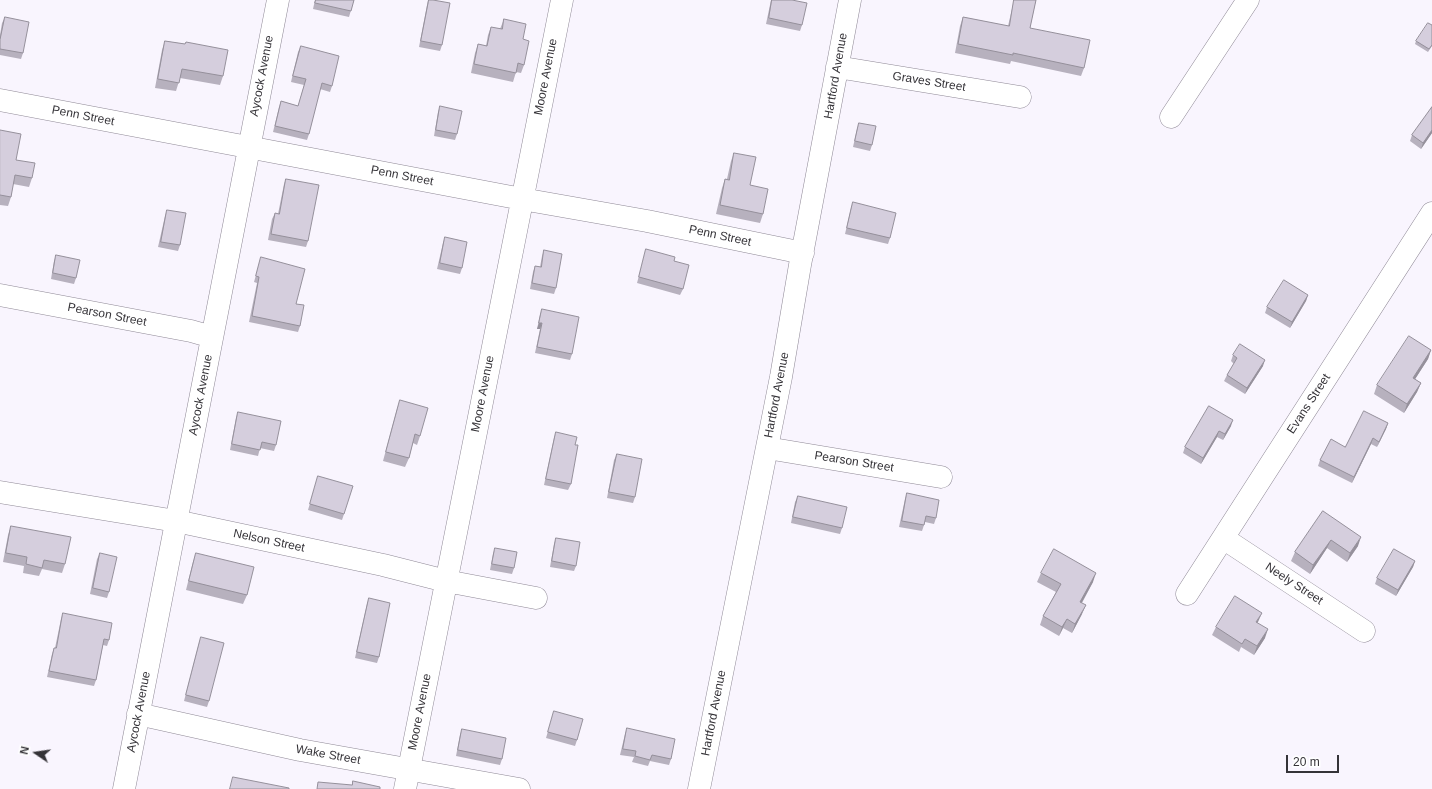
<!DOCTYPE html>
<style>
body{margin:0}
#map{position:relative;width:1432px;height:789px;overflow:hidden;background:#f9f5fe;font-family:Helvetica,sans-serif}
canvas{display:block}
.north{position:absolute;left:16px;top:733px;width:40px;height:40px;-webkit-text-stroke:3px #fff;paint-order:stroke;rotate:283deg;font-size:11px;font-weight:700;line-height:16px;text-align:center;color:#353338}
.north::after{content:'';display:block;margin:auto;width:14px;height:18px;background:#353338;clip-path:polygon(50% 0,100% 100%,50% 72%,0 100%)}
.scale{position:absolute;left:1286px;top:755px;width:53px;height:18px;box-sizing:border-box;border:2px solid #353338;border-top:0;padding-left:5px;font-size:12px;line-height:14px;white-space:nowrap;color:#353338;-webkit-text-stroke:3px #fff;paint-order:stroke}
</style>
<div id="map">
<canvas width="1432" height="789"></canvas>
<div class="north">N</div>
<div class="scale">20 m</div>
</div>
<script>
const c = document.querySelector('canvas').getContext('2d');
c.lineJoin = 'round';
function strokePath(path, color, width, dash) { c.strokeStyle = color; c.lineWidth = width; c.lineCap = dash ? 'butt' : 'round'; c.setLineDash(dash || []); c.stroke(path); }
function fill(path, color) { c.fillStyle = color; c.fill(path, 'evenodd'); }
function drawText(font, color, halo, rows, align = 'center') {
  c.font = font + ' Helvetica,sans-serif'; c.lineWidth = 3.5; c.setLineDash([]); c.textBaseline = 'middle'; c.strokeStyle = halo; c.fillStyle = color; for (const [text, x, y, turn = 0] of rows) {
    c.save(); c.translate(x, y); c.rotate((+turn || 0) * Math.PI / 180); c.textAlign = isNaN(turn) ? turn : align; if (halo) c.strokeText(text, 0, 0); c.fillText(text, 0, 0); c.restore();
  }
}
const minor = new Path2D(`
 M837,67l183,30
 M0,100l522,99 125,22 156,32
 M1171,117l77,-117
 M0,295l191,36 21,6
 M767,448l174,29
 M0,492l176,29 207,44 63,16 90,17
 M1223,538l141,93
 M1187,594l245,-381
 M138,714l162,36 219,39
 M124,789l154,-789
 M405,789l157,-789
 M699,789l82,-412 19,-112 50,-265`);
const wall = new Path2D(`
 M315,0h39l-5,17 -36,-8z
 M428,0l14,45 -2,6 -21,-4 8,-42z
 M771,0l31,25 -2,6 -34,-7z
 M1014,0h22l-6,28 54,40 -3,8 -70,-15 -1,3 -55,-11 5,-27 3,-9 45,9z
 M5,17l18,36 -2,6 -21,-4v-20l2,-12z
 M504,19l19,20 1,26 -3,8 -5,-1 -3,10 -42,-9 4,-20 3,-9 8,2 2,-11 3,-8 9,2z
 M165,41l20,3 1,-2 37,34 -3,9 -40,-7 -4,13 -21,-3 7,-38z
 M1416,41l16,5 -4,6 -13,-8z
 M301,46l31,40 -2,6 -10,-3 -11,45 -2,6 -34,-8 6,-25 2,-6 17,5 6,-21 -13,-3 7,-30z
 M440,106l17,28 -2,6 -21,-4 4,-24z
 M1432,107v26l-11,16 -11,-8 2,-6z
 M859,123l13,22 -2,6 -17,-4 4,-18z
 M0,130l16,30 16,18 -3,9 -16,-3 -2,13 -3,9 -8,-1z
 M734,153l16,32 13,29 -3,9 -44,-9 6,-26 3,-9h2l4,-18z
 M286,179l22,62 -2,6 -38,-7 4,-21 3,-6 3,1 6,-30z
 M853,202l37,36 -2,6 -43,-10 6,-26z
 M167,210l13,35 -2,6 -20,-4 7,-31z
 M445,237l17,31 -2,6 -23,-5 6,-26z
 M646,249l28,12 9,28 -3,6 -43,-12z
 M544,250l12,38 -2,6 -24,-5 3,-17 2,-6 5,1 2,-11z
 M56,255l20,23 -2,6 -23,-5 3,-18z
 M261,257l35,47 4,22 -2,6 -49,-10 8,-39 -3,-1z
 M1308,295l-2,6 -16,27 -25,-15 2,-6z
 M542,309l30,45 -2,6 -35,-7 5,-24h-3l3,-14z
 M1431,350l-3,9 -13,20 6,4 -4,9 -13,21 -30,-19 3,-9z
 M1233,355l30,11 -18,28 -21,-13 3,-6 7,-11 -3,-3z
 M400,400l20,36 -3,9 -4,-2 -4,15 -4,9 -22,-6 14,-52z
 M1209,406l22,20 -8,14 -6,-3 -16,27 -18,-11 2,-6z
 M238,412l38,33 -2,6 -14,-3 -2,8 -28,-6 6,-32z
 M1388,423l-2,6 -9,18 -6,-3 -19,39 -34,-17 2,-6z
 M556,432l19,13 -4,39 -3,6 -24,-5 10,-47z
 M617,454l18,43 -2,6 -26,-5 7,-38z
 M318,476l26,38 -2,6 -34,-10z
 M907,493l29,25 -2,6 -9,-2 -3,9 -23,-4 6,-28z
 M798,496l44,32 -2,6 -49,-11 4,-21z
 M1323,511l35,35 -11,16 -20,-14 -17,26 -19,-13 4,-9z
 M11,526l54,38 -3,9 -20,-4 -3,7 -16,-3 1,-7 -21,-4 5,-27z
 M556,538l20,28 -2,5 -24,-4 4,-23z
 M495,548l19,20 -2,6 -22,-4 3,-16z
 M100,553l9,39 -2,6 -17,-4 7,-35z
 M196,553l51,42 -4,9 -57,-14 7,-28z
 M1415,561l-2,6 -17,29 -21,-12 2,-6z
 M1041,573l52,9 -11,21v11l-10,19 -9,-5 -4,8 -19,-11 3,-9 13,-24 -19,-10z
 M369,598l10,59 -2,6 -22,-5 12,-54z
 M63,613l46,27 -2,6 -4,-1 -7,35 -2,6 -47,-9 5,-23 2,-6h1l6,-29z
 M1258,623l7,15 -11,17 -13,-8 -2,5 -27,-17 4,-8z
 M201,637l8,64 -2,6 -23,-6 15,-58z
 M554,711l23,29 -2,6 -29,-8z
 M627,728l44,31 -2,6 -19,-4 -2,5 -16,-4 2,-5 -14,-2 5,-21z
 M462,729l40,30 -2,6 -44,-9 4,-21z`);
const shadedWall = new Path2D(`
 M1432,130v3l-11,16 2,-6z
 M1308,295l-2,6 -16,27 2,-6z
 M539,323h3l-2,6h-3z
 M1431,350l-3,9 -18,28 3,-9z
 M1265,360l-2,6 -18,28 2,-6z
 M1421,383l-4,9 -13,21 3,-9z
 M1233,420l-2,6 -8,14 2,-6z
 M1388,423l-2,6 -9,18 2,-5z
 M1219,431l-2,6 -16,27 2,-6z
 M1373,438l-2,6 -19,39 2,-6z
 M1361,537l-3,9 -11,16 3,-9z
 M1331,540l-4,8 -17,26 3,-9z
 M1415,561l-2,6 -17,29 2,-6z
 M1096,573l-3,9 -16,29 3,-9z
 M1086,605l-4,9 -10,19 3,-9z
 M1262,613l-4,9 -5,8 3,-8z
 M1067,619l-4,9 -4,8 3,-9z
 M1268,629l-3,9 -11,17 3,-9z`);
const building = new Path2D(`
 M316,0h38l-3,11 -36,-8z
 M429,0h4l17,3 -8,42 -21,-4z
 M772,0h20l15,3 -5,22 -33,-7z
 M1014,0h22l-6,28 60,12 -6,28 -71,-15v2l-55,-11 5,-27 46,9z
 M5,17l24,5 -6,31 -23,-4v-9z
 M504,19l22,5 -3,15 6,2 -5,24 -6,-2 -2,10 -42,-9 4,-20 9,2 4,-19 11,2z
 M1428,23l4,2v20l-3,4 -13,-8z
 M165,41l20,3 1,-2 42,8 -5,26 -41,-7 -3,14 -21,-4z
 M301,46l38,10 -7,30 -10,-3 -13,51 -34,-8 6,-25 17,5 8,-27 -13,-3z
 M440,106l22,5 -5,23 -21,-4z
 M1432,107v23l-9,13 -11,-8z
 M859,123l17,3 -4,19 -17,-4z
 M0,130l21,4 -5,26 19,3 -3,15 -17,-3 -4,22 -11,-2z
 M734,153l22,4 -6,28 18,4 -5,25 -43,-9 5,-26 4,1z
 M286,179l33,6 -11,56 -37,-7 4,-21 4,1z
 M853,202l43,11 -6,25 -43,-10z
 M167,210l19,3 -6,32 -19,-3z
 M445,237l22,5 -5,26 -22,-5z
 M646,249l29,8 -1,4 15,4 -6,24 -44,-12z
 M544,250l18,4 -6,34 -24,-5 3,-17 6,1z
 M56,255l24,5 -4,18 -23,-5z
 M261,257l44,12 -9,35 8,1 -4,21 -48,-10 7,-39 -3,-1z
 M1284,280l24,15 -16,27 -25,-15z
 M542,309l37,8 -7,37 -35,-7 5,-24h-3z
 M1409,336l22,14 -18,28 8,5 -14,21 -30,-19z
 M1240,344l25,16 -18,28 -20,-13 10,-17 -4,-3z
 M400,400l28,8 -8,28 -5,-2 -6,24 -23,-6z
 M1209,406l24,14 -8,14 -6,-3 -16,27 -18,-11z
 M1364,411l24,12 -9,19 -6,-4 -19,39 -34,-17 11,-21 14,8z
 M238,412l43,9 -5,24 -14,-3 -2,8 -28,-6z
 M556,432l21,5 -2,8h3l-7,39 -25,-5z
 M617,454l25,5 -7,38 -26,-5z
 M318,476l35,10 -9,28 -34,-10z
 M907,493l32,7 -3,18 -10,-2 -2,9 -22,-4z
 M798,496l49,11 -5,21 -49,-11z
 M1323,511l38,26 -11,16 -19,-13 -18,25 -18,-13z
 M11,526l60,11 -6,27 -21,-4 -2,8 -16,-4 1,-7 -21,-4z
 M556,538l24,4 -4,24 -24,-5z
 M495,548l22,4 -3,16 -22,-4z
 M1054,549l42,24 -16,29 6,3 -11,19 -8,-5 -5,8 -19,-11 18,-32 -20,-11z
 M1394,549l21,12 -17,29 -21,-12z
 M100,553l17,4 -8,35 -16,-4z
 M196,553l58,14 -7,28 -58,-14z
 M1235,596l27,17 -6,9 12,7 -11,17 -12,-7 -3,5 -26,-17z
 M369,598l21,5 -11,54 -22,-5z
 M63,613l49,10 -3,17 -5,-1 -8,41 -47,-9 5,-23h2z
 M201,637l23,6 -15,58 -23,-6z
 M554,711l29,8 -6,21 -29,-8z
 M627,728l48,11 -4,20 -19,-4 -2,5 -15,-4 1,-5 -13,-2z
 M462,729l44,9 -4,21 -44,-9z
 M233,777l56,11v1h-59z
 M353,781l27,6v2h-63l1,-7 34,3z`);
const streetNames = [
 ["Aycock Avenue",262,76,-79],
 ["Hartford Avenue",836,76,-80],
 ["Moore Avenue",546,77,-79],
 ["Graves Street",929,82,9],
 ["Penn Street",83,116,11],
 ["Penn Street",402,176,11],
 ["Penn Street",720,236,12],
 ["Pearson Street",107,315,11],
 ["Moore Avenue",483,394,-79],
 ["Aycock Avenue",201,395,-79],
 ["Hartford Avenue",777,395,-79],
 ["Evans Street",1309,404,-57],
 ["Pearson Street",854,462,9],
 ["Nelson Street",269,541,12],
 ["Neely Street",1294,584,33],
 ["Aycock Avenue",139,712,-79],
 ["Moore Avenue",420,712,-79],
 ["Hartford Avenue",714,713,-79],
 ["Wake Street",328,755,10]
];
strokePath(minor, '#8f8996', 23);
strokePath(minor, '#fff', 22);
fill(wall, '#b7b1be');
fill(shadedWall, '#95909b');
fill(building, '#d5cedd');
strokePath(building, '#95909b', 1);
drawText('12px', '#353338', '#fff', streetNames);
</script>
